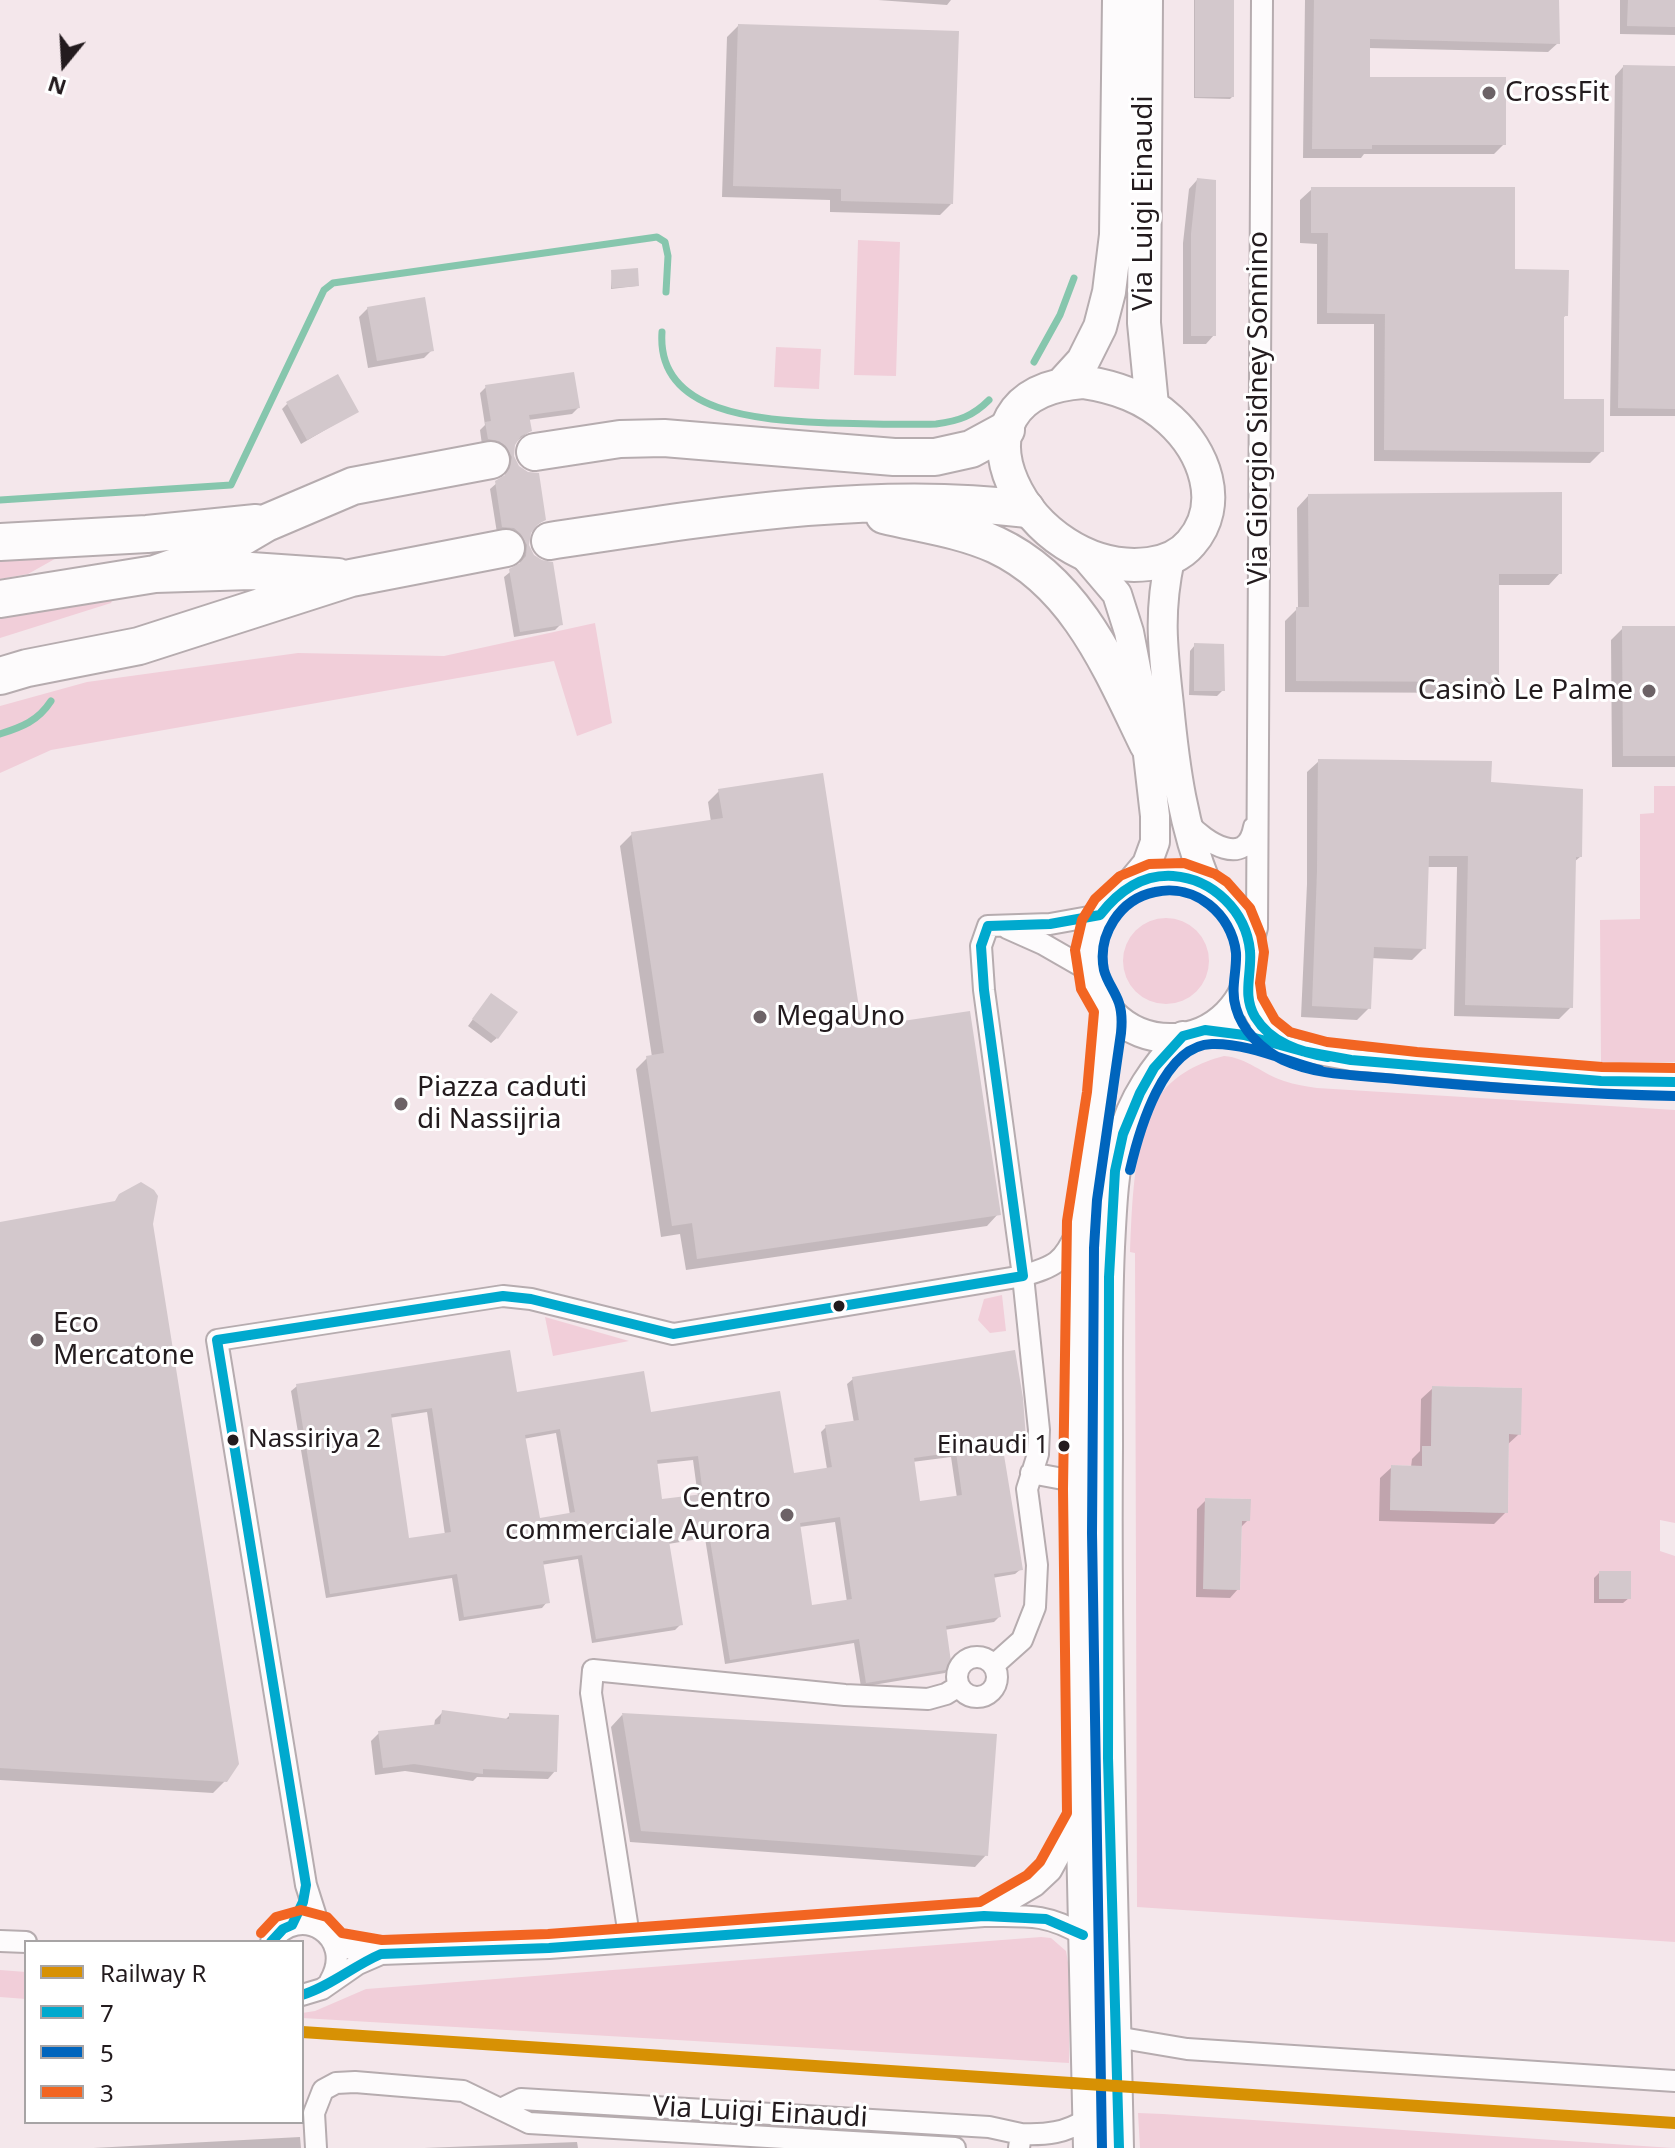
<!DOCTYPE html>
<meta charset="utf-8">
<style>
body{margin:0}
#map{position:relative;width:1675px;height:2148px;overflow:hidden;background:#f4e7eb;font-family:"Noto Sans",sans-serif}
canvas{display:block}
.legend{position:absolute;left:24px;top:1940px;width:280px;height:184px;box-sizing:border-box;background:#fff;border:2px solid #a7a4a5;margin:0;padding:10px 14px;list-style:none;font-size:24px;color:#231b1e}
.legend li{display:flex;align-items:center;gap:16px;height:40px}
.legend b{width:40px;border:2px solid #a7a4a5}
.north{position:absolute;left:24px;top:24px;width:80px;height:80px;-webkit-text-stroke:6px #fff;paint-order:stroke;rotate:198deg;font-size:22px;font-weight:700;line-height:32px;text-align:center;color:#231b1e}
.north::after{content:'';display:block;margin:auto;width:28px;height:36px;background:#231b1e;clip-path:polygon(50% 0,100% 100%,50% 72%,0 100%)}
</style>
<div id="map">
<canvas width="1675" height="2148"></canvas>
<ul class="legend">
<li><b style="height:10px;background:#d79104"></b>Railway R</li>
<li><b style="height:10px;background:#00a9ce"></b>7</li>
<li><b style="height:10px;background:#0065bd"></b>5</li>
<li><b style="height:10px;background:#f26522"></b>3</li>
</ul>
<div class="north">N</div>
</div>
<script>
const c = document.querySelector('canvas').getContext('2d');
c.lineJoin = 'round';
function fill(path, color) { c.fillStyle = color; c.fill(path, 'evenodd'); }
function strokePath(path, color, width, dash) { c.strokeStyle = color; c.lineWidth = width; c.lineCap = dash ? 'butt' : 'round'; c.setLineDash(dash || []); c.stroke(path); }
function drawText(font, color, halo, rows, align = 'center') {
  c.font = font + ' "Noto Sans",sans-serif'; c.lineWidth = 6; c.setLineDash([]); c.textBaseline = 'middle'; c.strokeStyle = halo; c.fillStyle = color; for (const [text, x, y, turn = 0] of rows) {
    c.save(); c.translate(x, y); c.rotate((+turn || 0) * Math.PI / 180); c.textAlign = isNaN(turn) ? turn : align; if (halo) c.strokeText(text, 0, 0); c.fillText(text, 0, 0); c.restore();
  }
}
const green = new Path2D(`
 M858,240l42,2 -4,134 -42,-1z
 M776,347l45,2 -2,40 -45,-2z
 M0,551h69l-41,23 -28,5z
 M117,590l-6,13 -111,35v-28z
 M595,623l17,100 -35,13 -23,-75 -503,89 -51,23v-67l87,-24 211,-29 146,3z
 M1654,786h21v276h-74l-1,-142 40,-1v-105l14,-1z
 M1123 961a43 43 0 1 1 86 0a43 43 0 1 1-86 0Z
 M1224,1056c24,2 38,18 60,25 11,4 22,5 33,7l358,22v413l-15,-3v31l15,5v386l-538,-35 -2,-654 -5,-1c2,-44 3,-122 31,-158 15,-20 39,-32 63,-38zM1432,1386l89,2v46h-12l-1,79 -118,-3 1,-45 31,1 1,-20h8zM1205,1498l45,1v22h-8l-2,69 -36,-1z
 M1002,1295l4,36 -16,2 -12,-13 6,-21z
 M545,1317l84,24 -76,15z
 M1041,1937l10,1 15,13 3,17v95l-767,-45v-5l13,-2 51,-22z
 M0,1970l26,2v27l-26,-2z
 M1138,2113l25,1 510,34h-533z`);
const shadow = new Path2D(`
 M878,0h73l-4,5z
 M1194,0h38v97l-2,2 -36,-1z
 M1305,0h252l1,43 -10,9 -180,-4v31l136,65 -10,10h-130l-3,4h-58z
 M1620,0h55v35l-55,-1z
 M738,26l213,178 -11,11 -110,-3v-12l-108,-3 5,-160z
 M1623,67l52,1v348h-65l5,-340z
 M1197,180l17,155 -8,9h-23v-101l6,-54z
 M1312,189l254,126 -4,4v82l40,50 -12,12 -216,-2v-137h-57v-80l-17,-1v-43z
 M612,272l25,14 -26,3z
 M368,308l64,42 -8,8 -56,10 -9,-51z
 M486,387l92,21 -6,6 -44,6 2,11 -17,13 -1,12 32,64 -13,9 -4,16 34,79 -6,6 -41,7 -10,-60 16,-13 1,-12 -24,-19 -7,-44 15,-13 1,-12 -24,-19 -2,-15 5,-5 -5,-32z
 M287,404l69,8 -55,32 -19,-35z
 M1308,496l252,77 -11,12h-52v97l-11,11 -201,-1v-71l13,-13 -1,-100z
 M1623,628h52v139h-63l-1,-127z
 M1195,645l28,45 -6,6 -28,-1 1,-44z
 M1319,761l170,22 91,74 -6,5 -3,145 -12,12 -105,-3 3,-149h-30l-3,81 -12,12 -41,-2 -2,50 -12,12 -56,-3 6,-133v-112z
 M719,791l141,238 138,185 -11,12 -301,44 -6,-36 -19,3 -25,-168 11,-11 5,-1 -32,-211 12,-12 79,-12 -3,-20z
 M486,1001l11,37 -6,5 -23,-17z
 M151,1223l74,558 -12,12 -213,-13v-556z
 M853,1379l171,59 -6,6 -18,3 21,122 -6,5 -23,4 7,39 -5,5 -50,8 6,38 -5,5 -84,14 -7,-44 -129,21 -20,-126 -37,6 13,80 -6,6 -83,13 -14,-84 -37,6 6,37 -5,6 -83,13 -7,-43 -126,20 -35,-207 6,-5 219,8 133,20 143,61 35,-6 -6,-37 5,-5 28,-4 -7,-39zM427,1412l18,123 -37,5 -19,-122zM556,1433l14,82 -32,6 -15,-82zM951,1457l6,41 -39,5 -6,-41zM693,1460l5,37 -38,4 -4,-37zM835,1522l12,80 -36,5 -12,-80z
 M1433,1388l86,46 -12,11 -1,67 -12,12 -115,-3 1,-43 12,-11h19l1,-8 8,-8 1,-52z
 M1206,1500l42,20 -9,9 -1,60 -8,9 -34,-1 1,-88z
 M1599,1573l30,25 -6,5h-29v-25z
 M443,1712l61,9 6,-6 45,56 -7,8 -71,-2 -4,4 -68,-10 -30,4 -4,-34 8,-8 55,-7 1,-6z
 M622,1715l364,140 -11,12 -345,-25 -19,-115z
 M300,2137l1,11h-208z
 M577,2142l1,6h-154z`);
const stream = new Path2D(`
 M662,332c-6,86 108,88 169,91 35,1 70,2 105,1 23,-3 37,-8 53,-24
 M1034,362l26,-47 14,-37
 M0,500l231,-15 93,-195 9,-7 324,-46 8,5 3,14 -2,36
 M0,734c22,-7 38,-13 51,-33`);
const building = new Path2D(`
 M1195,0h39v97h-39z
 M1314,0h245l1,44 -190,-5v38h136v68h-134v4h-60z
 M1628,0h47v27l-48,-1z
 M738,24l221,7 -6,173 -112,-3v-12l-108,-3z
 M1623,65l52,1v343l-57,-1z
 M1197,178l19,2v156h-25v-102z
 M1311,187h204v82l54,1 -1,46h-4v83h40v53l-220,-2 1,-136 -58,-1 1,-80h-17z
 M638,268l1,18 -27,2 -1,-18z
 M425,297l9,54 -57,10 -10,-54z
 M574,372l6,36 -51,7 3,16 -11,5 -6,9 -1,11 5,10 9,6 11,1 7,47 -8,4 -7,9 -2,12 5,10 8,5 11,2 10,63 -43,7 -11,-63 11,-6 6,-7 1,-11 -6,-11 -7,-6 -12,-1 -7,-46 10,-6 5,-7 2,-11 -6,-11 -7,-5 -11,-2 -3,-17 6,-1 -6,-36z
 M338,374l21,38 -52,28 -21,-38z
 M1562,492v82h-63v108l-203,-1v-74h13l-1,-113z
 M1622,626h53v130h-52z
 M1194,643l30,1 1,47h-31z
 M1318,759l174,2 -1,21 92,7 -1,68h-6l-3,151 -108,-3 3,-149h-39l-3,93 -52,-2 -3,62 -59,-3 5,-134z
 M823,773l39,254 108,-16 31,204 -304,44 -5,-36 -20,3 -26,-170 18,-3 -33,-221 92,-14 -5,-29z
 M491,993l27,19 -20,27 -26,-20z
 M141,1182l13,8 4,6 -5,28 86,540 -12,18 -227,-14v-546l115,-21 4,-7z
 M510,1350l7,42 127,-21 7,41 129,-21 14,82 38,-6 -7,-42 34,-5 -7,-43 163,-27 8,48 3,41 -24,4 21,127 -29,4 7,43 -55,9 6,43 -86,14 -7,-44 -129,21 -21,-126 -40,7 14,84 -87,14 -14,-84 -39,6 7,42 -86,14 -7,-43 -127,20 -34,-210zM432,1408l19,124 -42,6 -18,-124zM560,1429l15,83 -35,6 -15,-83zM956,1452l6,43 -42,6 -6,-43zM698,1456l5,38 -41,5 -5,-39zM840,1517l12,82 -40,6 -12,-82z
 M1432,1386l90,2 -1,47 -12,-1 -1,79 -118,-3 1,-45 31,1v-20h9z
 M1205,1498l46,1 -1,22h-8l-2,69 -37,-1z
 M1599,1571h32v28h-32z
 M442,1710l67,9v-6l50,2 -2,57 -74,-3v5l-69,-10 -31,4 -5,-37 62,-7z
 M622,1713l375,21 -9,122 -347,-25z`);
const street = new Path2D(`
 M1188,823c17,19 58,46 66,4
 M1007,928l36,16 47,27
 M1250,954l7,-26 5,-928
 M1246,983c3,27 14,43 34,60
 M1205,1030l39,5 58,16 49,9 250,21 74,1
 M1031,1473l32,6 14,10
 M957 1677a20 20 0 1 1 40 0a20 20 0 1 1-40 0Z
 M994,1665l28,-25 13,-33 2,-42 -10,-76 11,-35 1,-24 -16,-154 -39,-286 -3,-44 7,-20 62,-2 50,-9
 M984,1916l51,-30 16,-15 28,-51
 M320,1929l-14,-44 -89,-545 286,-44 28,3 142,35 350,-58c32,-10 40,-13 54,-45
 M0,1941l26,1
 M271,1942c29,-41 85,-5 59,39
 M630,1942l-39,-249 2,-23 252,25 83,4 18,-5 13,-8
 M335,1946l46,8 168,-6 435,-32c42,0 62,-3 99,19
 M302,1995l20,-6 36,-25 23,-10
 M1116,2037l71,12 488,32
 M501,2109l20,-10 468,28 32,7
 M316,2148l-2,-35 9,-23 13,-7 19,-1 108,9 66,32 426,25
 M1019,2148l2,-14c25,1 45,-1 66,-15`);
const secondary = new Path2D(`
 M1083,554l34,40 12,38 12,62 14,122v26l-8,22 -20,24
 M1170,559c-12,55 -7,91 -1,146 6,63 14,122 38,180
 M1089 957a81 81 0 1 1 162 0a81 81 0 1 1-162 0Z
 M1088,2148l-9,-400 -2,-259 4,-268 20,-127 7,-85
 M1119,2148c-5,-234 -13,-468 -11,-702 0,-66 -1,-133 2,-199 2,-37 3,-73 12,-108 9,-40 34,-73 61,-103`);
const primary = new Path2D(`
 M1146,0l-2,323 8,82
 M1083,382c33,5 62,15 87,38 34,31 55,84 21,123 -10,12 -26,19 -42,21 -123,15 -219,-171 -66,-182z
 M1062,384l21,-23 17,-34 9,-35 7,-57 3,-235`);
const highway = new Path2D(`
 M535,452l85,-13 44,-1 230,19h41l36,-8 35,-19
 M884,515c37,9 77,14 112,30 81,38 115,123 152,199
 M550,541c154,-23 320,-52 476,-32
 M0,542l147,-8 109,-11
 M155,574l60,-21 51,-30 87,-37 138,-26
 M0,599l155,-25 96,-3 87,6
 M0,676l27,-8 112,-22 212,-68 155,-30`);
const bus1 = new Path2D(`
 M1100,915c18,-23 42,-41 73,-39 40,3 73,35 77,75 2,23 -8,44 5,66 16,26 45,35 73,40
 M1023,1276l-39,-286 -3,-44 7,-20 62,-2 50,-9
 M217,1340l286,-44 28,3 142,35 350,-58
 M217,1340l89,545 -3,17 -11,23 -9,4 -12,13
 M302,1995c29,-9 51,-29 79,-41l168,-6 435,-32 62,3 37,16
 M1119,2148l-11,-390 1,-481 6,-106 8,-37 17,-41 14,-25 29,-32 22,-6 39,5 58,16 49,9 250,21 74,1`);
const bus2 = new Path2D(`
 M1130,1170c9,-39 33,-125 82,-126 36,-1 73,17 108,26
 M1102,2148l-10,-615 2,-285 3,-48 24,-167c1,-10 1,-21 -2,-30 -4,-12 -12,-21 -15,-33 -7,-35 16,-71 51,-78 40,-9 77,22 81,61 1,19 -6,36 0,55 6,22 26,42 47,52 35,16 76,15 113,19 93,9 186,15 279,17`);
const bus3 = new Path2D(`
 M261,1933l15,-16 25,-7 26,7 15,16 40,7 166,-6 432,-32 47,-27 13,-13 27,-49 -4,-324 4,-268 20,-129 7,-80 -13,-23 -6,-39 7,-30 13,-21 25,-23 29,-12 35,-1 31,11 12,8 23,26 11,27 3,17 -4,31 2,14 13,23 15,12 37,10 90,10 185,15 73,1`);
const rail1 = new Path2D(`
 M302,2032l1373,91`);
const markers = [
 [1489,93,8,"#6c6266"],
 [1649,691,8,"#6c6266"],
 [760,1017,8,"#6c6266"],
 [401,1104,8,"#6c6266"],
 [839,1306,7,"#231b1e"],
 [37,1340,8,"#6c6266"],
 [233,1440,7,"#231b1e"],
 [1064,1446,7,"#231b1e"],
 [787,1515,8,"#6c6266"]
];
const busNames = [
 ["Nassiriya 2",248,1440],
 ["Einaudi 1",1049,1446,"right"]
];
const poiNames = [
 ["CrossFit",1505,93],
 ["Casinò Le Palme",1633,691,"right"],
 ["MegaUno",776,1017],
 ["Piazza caduti",417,1088],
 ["di Nassijria",417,1120],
 ["Eco",53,1324],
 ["Mercatone",53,1356],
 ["Centro",771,1499,"right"],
 ["commerciale Aurora",771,1531,"right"]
];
const streetNames = [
 ["Via Luigi Einaudi",1144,203,-90],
 ["Via Giorgio Sidney Sonnino",1259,408,-90],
 ["Via Luigi Einaudi",760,2113,3]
];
fill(green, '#f1ced9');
fill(shadow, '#0003');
strokePath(stream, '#86c6ad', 7);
fill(building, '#d3c8cc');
strokePath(street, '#b6acaf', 24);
strokePath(secondary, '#b6acaf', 32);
strokePath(primary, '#b6acaf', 36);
strokePath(highway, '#b6acaf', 40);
strokePath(street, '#fdfbfc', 20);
strokePath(secondary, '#fdfbfc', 28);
strokePath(primary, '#fdfbfc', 32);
strokePath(highway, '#fdfbfc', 36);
strokePath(bus1, '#00a9ce', 10);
strokePath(bus2, '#0065bd', 10);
strokePath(bus3, '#f26522', 10);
strokePath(rail1, '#d79104', 12);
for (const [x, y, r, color] of markers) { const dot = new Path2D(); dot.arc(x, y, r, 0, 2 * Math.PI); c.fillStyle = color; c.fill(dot); strokePath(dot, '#fff', 3); }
drawText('26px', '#231b1e', '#fff', busNames, 'left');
drawText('28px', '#231b1e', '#fff', poiNames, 'left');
drawText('28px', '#231b1e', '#fff', streetNames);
</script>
